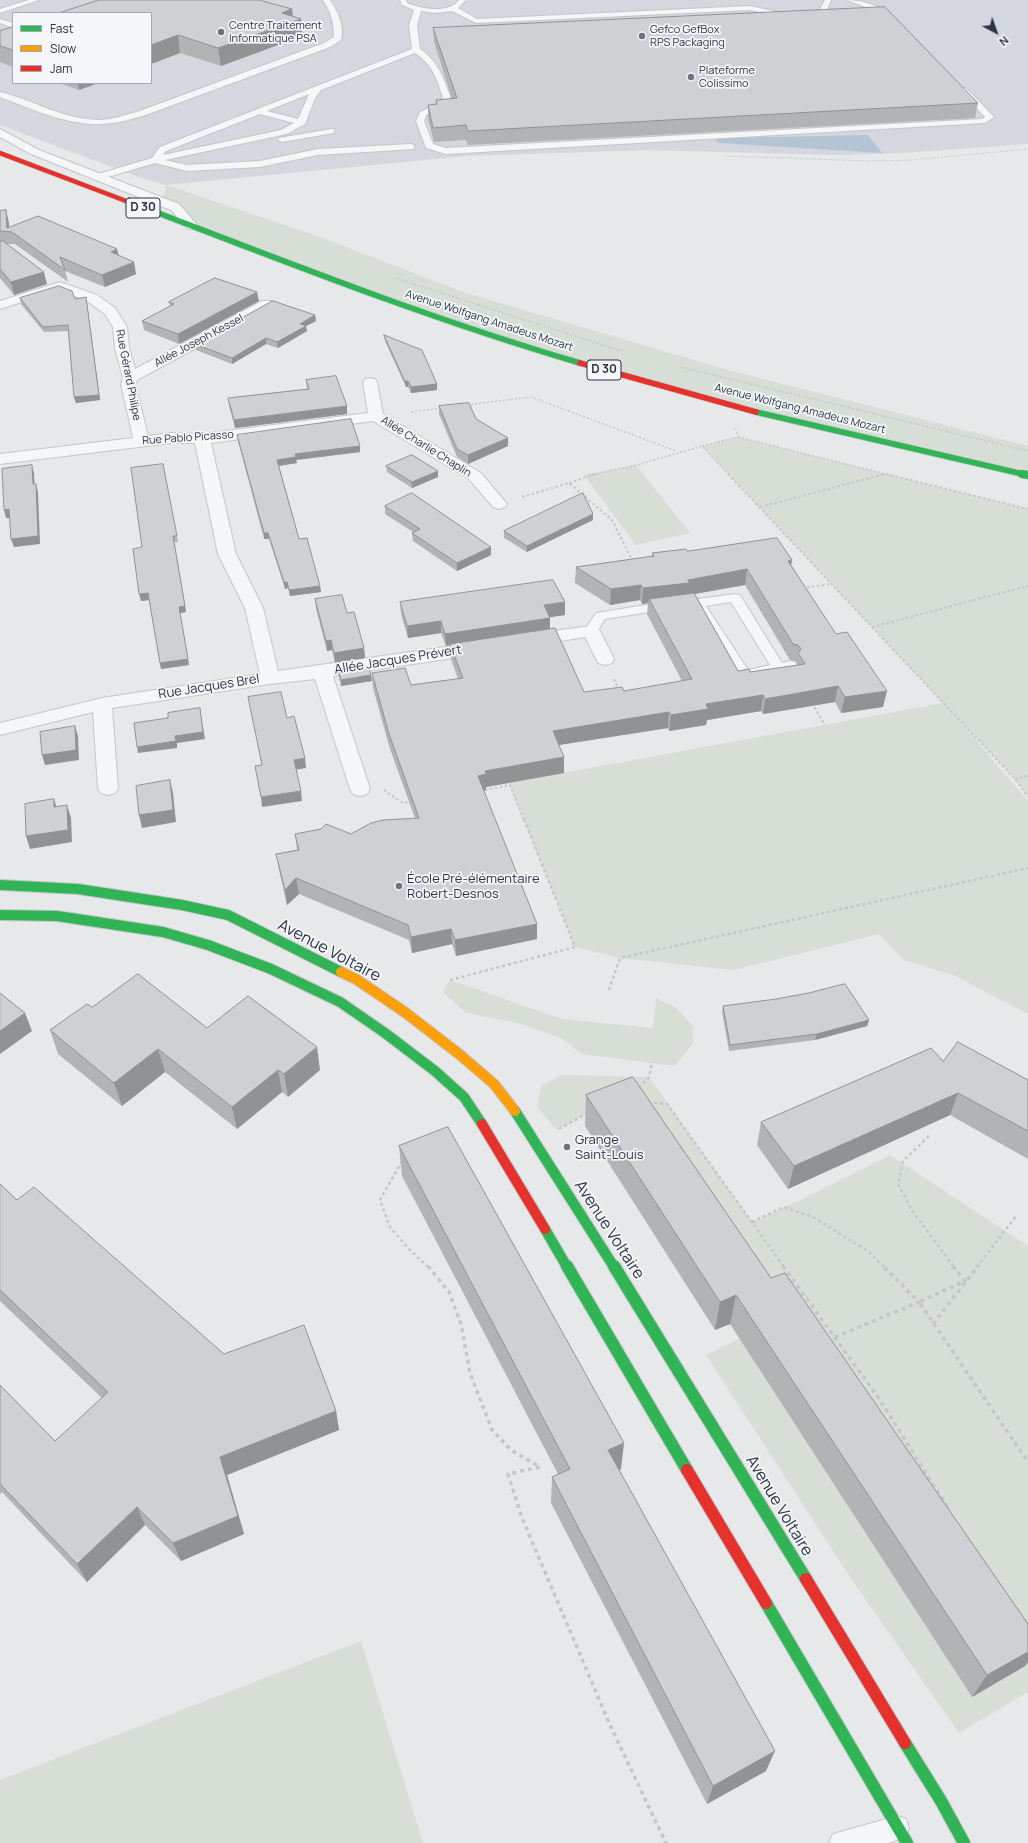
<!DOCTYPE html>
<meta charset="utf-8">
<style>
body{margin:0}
#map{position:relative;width:1028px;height:1843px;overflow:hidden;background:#e6e8ea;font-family:Manrope,sans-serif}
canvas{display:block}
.legend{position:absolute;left:12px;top:12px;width:140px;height:72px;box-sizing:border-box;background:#f4f6f9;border:1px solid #a4a8b1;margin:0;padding:5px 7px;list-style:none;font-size:12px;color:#2b3445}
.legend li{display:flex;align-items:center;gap:8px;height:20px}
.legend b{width:20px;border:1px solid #a4a8b1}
.north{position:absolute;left:976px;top:12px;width:40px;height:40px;-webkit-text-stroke:3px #f4f6f9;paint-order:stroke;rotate:139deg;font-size:11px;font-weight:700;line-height:16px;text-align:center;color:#2b3445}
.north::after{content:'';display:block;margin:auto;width:14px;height:18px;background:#2b3445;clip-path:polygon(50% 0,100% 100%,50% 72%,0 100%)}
</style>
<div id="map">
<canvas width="1028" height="1843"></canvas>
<ul class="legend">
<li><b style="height:5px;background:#30b455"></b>Fast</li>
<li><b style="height:5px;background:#ff9f0a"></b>Slow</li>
<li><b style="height:5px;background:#e5322d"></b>Jam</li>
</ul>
<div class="north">N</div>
</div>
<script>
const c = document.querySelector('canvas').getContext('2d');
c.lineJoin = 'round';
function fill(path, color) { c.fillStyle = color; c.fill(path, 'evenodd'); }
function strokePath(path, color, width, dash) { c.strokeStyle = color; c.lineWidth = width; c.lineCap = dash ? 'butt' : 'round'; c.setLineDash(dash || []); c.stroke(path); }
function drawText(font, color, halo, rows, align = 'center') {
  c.font = font + ' Manrope,sans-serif'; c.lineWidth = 3.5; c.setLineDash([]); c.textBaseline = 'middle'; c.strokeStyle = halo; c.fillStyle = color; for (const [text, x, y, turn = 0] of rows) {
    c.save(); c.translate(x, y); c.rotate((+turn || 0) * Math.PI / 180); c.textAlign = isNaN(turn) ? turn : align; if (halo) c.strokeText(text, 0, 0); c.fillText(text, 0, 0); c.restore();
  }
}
const built = new Path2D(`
 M0,0h1028v144l-126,9 -67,2 -185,-5 -184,6 -300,29 -25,-7 -141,-53zM13,13h138v70h-138z`);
const green = new Path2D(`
 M167,185l150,51 149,57 262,77 300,76v29l-362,-87 -147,-42 -327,-120 -30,-25z
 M738,437l290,72v288l-13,-18 -62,-66 75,88v213l-75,-39 -49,-15 -25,-26 -146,36 -113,-12 -45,-11 -66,-164 434,-80 -241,-257z
 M636,465l54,68 -54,12 -52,-70z
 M450,980l112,39 91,9 3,-30 20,10 17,18v17l-18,23 -94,-12 -20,-16 -43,-15 -52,-10 -23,-21z
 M562,1075l87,2 103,145 46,-21 92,-46 138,91v446l-69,41 -111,-159 -142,-219 34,-17 232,358 53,-30 -437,-553 -31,17 -20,-23 4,-21z
 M361,1641l62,202h-423v-63z`);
const water = new Path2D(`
 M868,135l14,18 -163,-10 -4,-3 7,-2z`);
const pathFar4 = new Path2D(`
 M725,156l146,5 41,-1 116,-11`);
const pathFar3 = new Path2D(`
 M395,278l226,73
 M681,367l347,84
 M467,405l64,-8 145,54
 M411,412l31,-4
 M738,437l152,38
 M591,475l46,-10 65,-19
 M729,475l-27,-29 36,-9 -3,-10
 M882,475l3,-1`);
const pathFar2 = new Path2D(`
 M728,474l287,305 13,18
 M886,474l142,35
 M569,483l26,-9
 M522,497l47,-14 43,37 21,42
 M760,507l125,-33
 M802,588l29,-4
 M872,627l156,-41
 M614,679l5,12
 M812,703l13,22
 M1015,779l13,-3
 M384,790l19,13 8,-1
 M485,790l25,-5 14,35`);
const pathFar1 = new Path2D(`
 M450,980l125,-33 -51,-128
 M609,990l11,-32 408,-90
 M639,1088l10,-11 3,-14
 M648,1102l19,2 117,163
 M559,1129l29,-16
 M929,1136l-26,25 -5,23 13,25 43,58
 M402,1161l-22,39 10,27 17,20 21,20
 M752,1222l32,-15 29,10 55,34 16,16
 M977,1267l40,-52`);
const path = new Path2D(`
 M428,1266l21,26 12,32 9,49 22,57 19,20 29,17 -32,7 14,44 88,207 56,118
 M783,1266l97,134 68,108
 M953,1266l12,15 -46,21 109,160
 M933,1324l45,-58
 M835,1337l84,-35 -36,-36`);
const lane = new Path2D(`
 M29,0h10l-39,13v-4z
 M323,0h7c7,10 15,27 11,40l-11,7 -187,69c-10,2 -20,6 -30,7 -39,6 -78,-13 -113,-26v-5c33,8 62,27 98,28 14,0 26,-5 39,-8l187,-69 10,-6c0,-14 -3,-25 -11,-37z
 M400,0h6l1,3c14,6 42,11 52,-3h7l-8,8 19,11 273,-13c23,5 46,11 69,5l6,-11h6l-6,15c-26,6 -50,0 -75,-5l-274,13 -24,-12 -17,2 -14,-2 -4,14 3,24c19,13 25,32 32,53l-6,6 -20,7 -2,6 9,23 13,4 537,-29 2,-2 -26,-27 4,-2h3l28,29 -9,6 -539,31 -20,-6 -10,-27 4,-9 24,-11c-6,-19 -11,-37 -29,-48l-94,37 -6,8 -10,26 -18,10 -122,26 22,5 73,-4 58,-12 93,-5 3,1v4l-96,6 -58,12 -73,4 -32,-8 -57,17 -4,-3 1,-2 57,-17 8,-11 252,-98 -3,-24 5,-15 -12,-5zM309,94l-11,25 -31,-8zM260,114l34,9 -13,7 -118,25 3,-4z
 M846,0c15,0 35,5 45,17l-7,2 -4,-7z
 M0,19l13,4v5l-13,-5z
 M331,129h3v4l-52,9 -4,-2 1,-2z
 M735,594l5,1 42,68 8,-2 5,1 2,3 -2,3 -50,11 -5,-1 -45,-70 1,-2 -4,-3 1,-3 5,-1zM731,602l39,63 -22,5 -42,-64z
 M670,601l5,1 1,3 -1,3 -70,11 -9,15h-10l-2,-3 12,-18z
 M897,1816l9,3 3,9 -3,9 -18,6h-59l4,-9z`);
const street = new Path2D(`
 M0,129l39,21 140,54 19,22 -2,3h-8l-17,-19 -140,-56 -31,-17z
 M60,282l37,13 18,13 12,19 2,21 6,21 127,-68h10l2,3 -2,3 -135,73 -2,4 13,52 23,-3 31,1 166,-21 -5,-31 2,-3 5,-1 5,1 2,3 6,32 98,59 26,31 -2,3 -6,2 -6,-2 -24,-28 -96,-58 -162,22 25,111 27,54 15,63 202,-29 6,2 3,4 -3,4 -6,2 -147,22 37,113 -3,5 -7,2 -7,-2 -3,-5 -35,-110 -45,5 -158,24 6,80 -3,5 -7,2 -7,-2 -3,-5 -5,-76 -93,23v-12l102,-25 158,-24 -15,-66 -27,-54 -23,-111h-24l-171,21v-10l133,-16 -12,-54 2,-6 -8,-30 -2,-21 -8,-13 -18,-13 -27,-11 -60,19v-8z
 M591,626l6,1 3,4 14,28 -2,4 -7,2 -7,-2 -13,-26 -55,9 -6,-2 -3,-4 3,-4 6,-2z`);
const fastFar4 = new Path2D(`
 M126,201l17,6`);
const fastFar3 = new Path2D(`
 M140,206c146,56 290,113 440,157
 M756,412l271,63`);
const fastFar2 = new Path2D(`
 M1022,474l6,1`);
const fastFar1 = new Path2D(`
 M0,885l78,4 104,16 46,10 113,57
 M0,915l57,1 106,16 45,13 63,24 69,33 45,31 50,38 29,26 18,27
 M515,1111l99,156
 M545,1229l22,38`);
const fast = new Path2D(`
 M567,1266l120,204
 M614,1266l192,313
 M766,1603l141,240
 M905,1743l36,58 23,42`);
const slow = new Path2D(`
 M341,972l15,7 50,34 53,41 35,30 21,27`);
const jamFar3 = new Path2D(`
 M0,153l126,48`);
const jamFar2 = new Path2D(`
 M580,363l176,49`);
const jamFar1 = new Path2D(`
 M482,1124l63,105`);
const jam = new Path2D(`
 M687,1470l79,133
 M806,1579l99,164`);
const wall = new Path2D(`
 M292,9l1,7 8,3 1,17 -81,30 -41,-13 -29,11v-51z
 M13,27v40l-13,-5v-31z
 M433,28l545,75 -3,15 -507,27 -2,-5 -32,2 -6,-23v-14l8,-1v-4l16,-1 -18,-57z
 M59,83h39l-19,7z
 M0,211l9,12v4l108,22 2,7 17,18 -31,13 -40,-16 3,11 -53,-38h-9l41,40 -33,11 -14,-17z
 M20,298l55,1 12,4 13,97 -24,3 -2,-6 -6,-66 -24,1 -23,-28z
 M259,301l-80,43 -35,-14 -2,-9 28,-15 -1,-4z
 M315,315l1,6 -10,5 1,5 -29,17 -12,-4 -34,20 -36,-14 -1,-6z
 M384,335l53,55 -26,3 -3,-6h-2l-21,-46z
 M306,380l41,34 -112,14 -6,-22 -1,-8 79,-9z
 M439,406l69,40 -40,18 -11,-7 -18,-43z
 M237,435l123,11v6l-64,8 1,3 -18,3 20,73 21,47 1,6 -31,4 -2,-8 -3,1 -16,-50h-5l-26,-98z
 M163,464l15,78h-4l12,70 -6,1 9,52 -28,4 -12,-69 -8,1z
 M386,466l52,11 -26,11 -25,-16z
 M385,506l106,41v8l-34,16 -44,-30 -1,-8 1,-1 -28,-18z
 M593,520l-66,32 -23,-14v-7z
 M687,551l105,9 -1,5 92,142 -42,6 -6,-11 -72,12 -2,-3 -54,9 -1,5 -37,6 -1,-3 -109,17 5,28 -78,14v3l-3,1 54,133v15l-81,17 -4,-12 -40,9 -3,-13 -110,-46 -12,11 -8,-35 -3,-16 21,-4 -2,-16h56l64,-16 -25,-69 -17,-61 -1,-15 39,12 47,-6 -7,-20 -1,-14 -4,1 -5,-13 -33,5 -7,-24 -1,-12 165,13 -16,2 1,11 34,64 40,-1 58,-10 -35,-67 1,-11 -6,1 -2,-4 -30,5 -35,-22 1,-16 76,-11v-3zM745,585l45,75 5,1 2,2v2l-47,7 -12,-1 -43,-77z
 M315,599l32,14 17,35 1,10 -30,5 -3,-13 -5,1 -11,-42z
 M338,670l33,5 1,6 -31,5 -2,-9z
 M723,1006l146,14 -2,6 -52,14 -86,11 -7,-39z
 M92,1007l115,21 113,42 -32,27 -6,-5 -45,37 -72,-57 -43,34 -64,-52 -8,-24z
 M943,1061l85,19v79l-78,-44 -162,74 -31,-44 4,-23z
 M586,1095l185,183 257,346v38l-3,4 -53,31 -242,-373 -15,6 -130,-204z
 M399,1146l222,323 -2,1 147,301 -59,33 -156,-301 1,-26 6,-3 -156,-298z
 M0,1184l17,16 207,154 112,57 3,19 -112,45 17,59 -63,27 -36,-36 -58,57 -85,-90 -2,2v-109l55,56 47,-43 -102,-97z`);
const shadedWall = new Path2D(`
 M292,9l1,13 8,-3 1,17 -81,30 -3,-18 64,-35z
 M178,35l2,18 -29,11v-19z
 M78,83h20l-19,7z
 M6,210l3,13v9l-2,-4z
 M117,249l3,13 -9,-10z
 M134,262l2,12 -31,13 -3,-12z
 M44,272l3,12 -33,11 -3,-13z
 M257,292l2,9 -80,43 -1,-10z
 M86,297l14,103 -24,3 -2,-6z
 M315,315l1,6 -10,5 1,5 -29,17 -1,-6 23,-18z
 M266,338v6l-34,20v-6z
 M405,381h3v6h-2z
 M437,384v6l-26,3v-6z
 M347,406v8l-112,14 -1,-8z
 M508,438v8l-40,18v-9z
 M360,446v6l-64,8 1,3 -19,3 -1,-6 18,-6z
 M32,465l2,8 1,20 -2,-9z
 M438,471v6l-26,11v-6z
 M36,484l2,8 2,52 -26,3 -3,-8z
 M9,509l3,9h-6l-2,-8z
 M593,514v6l-66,32v-6z
 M264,533h4l1,6h-5z
 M173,536l13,76 -6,1 9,52 -28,4 -1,-6 19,-56z
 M491,547v8l-34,16v-8z
 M792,560l-3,15 -1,-14z
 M747,569l-2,16 -57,10 -39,4 -1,4 -6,1 1,-16z
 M284,582h3l1,6 -3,1z
 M641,585l-1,15 -30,5 1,-16z
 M320,586l1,6 -31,4 -1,-6z
 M148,593l2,7 -9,1 -2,-7z
 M565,602v13l-21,3v-13z
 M550,618v13l-100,13v1l-4,1 -1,-12z
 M441,621v12l-33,5 -1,-12z
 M331,640l1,10 -5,1 -1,-10z
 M364,648l1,10 -30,5 -1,-10z
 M371,675l1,6 -31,5v-6z
 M838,686l-3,16 -72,12 2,-15z
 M887,691l-4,16 -42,6 4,-16z
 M763,695l-2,16 -54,9 -1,5 -37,6 2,-16 35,-11z
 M669,712l-1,16 -116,18 1,-15z
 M201,715l4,24 -28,4v5l-39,5 -1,-6 38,-11z
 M75,726l3,10 1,24 -34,5 -3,-10z
 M564,757v16l-78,14v3l-8,2v-16l7,-5z
 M305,758l1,10 -11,2 -1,-10z
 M170,780l3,13 3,29 -34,6 -3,-13z
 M301,791l1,10 -40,6 -1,-10z
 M54,799l4,13 -4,-5z
 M67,805l4,13 1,24 -42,7 -4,-13z
 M296,878l3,16 -12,11 -2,-15z
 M537,924v15l-81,17 -1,-16z
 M451,929l1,15 -40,9 -1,-16z
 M25,1013l7,18 -32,23v-23z
 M869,1020l-2,6 -52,14 2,-6z
 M317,1047l3,23 -32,27 -4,-23z
 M158,1049l7,23 -43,34 -8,-23z
 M278,1070l4,22 -45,37 -5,-22z
 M958,1093l-8,22 -162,74 6,-23z
 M736,1295l-6,29 -15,6 5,-28z
 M336,1411l3,19 -112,45 17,59 -63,27 -8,-18 47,-86z
 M624,1443l-3,26 -16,7 3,-26z
 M137,1507l8,18 -58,57 -10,-18z
 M1028,1652v10l-3,4 -53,31 15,-22z
 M775,1751l-9,20 -59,33 6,-18z`);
const building = new Path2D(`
 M99,0h160l33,9 -10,4 19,6 -83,29 -40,-13 -27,10v-32h-92z
 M885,7l93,96 -510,28 -2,-6 -33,3 -5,-23 9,-1 -1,-4 21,-2 -24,-70z
 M13,27v23l-13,-4v-15z
 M6,210l1,18 31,-12 79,33 -6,3 23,10 -32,13 -42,-18 5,13 -53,-38 -12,-1v-20z
 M3,241l41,31 -33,10 -11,-13v-27z
 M215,278l42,14 -79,42 -36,-13 32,-17 -5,-2z
 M59,286l13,5 3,8 11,-2 13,98 -25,2 -6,-72 -25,2 -23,-29z
 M273,301l42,14 -15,9 6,2 -29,16 -11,-4 -34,20 -37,-14z
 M384,335l38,15 15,34 -26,3 -3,-6h-3z
 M336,376l11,30 -113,14 -6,-22 81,-9 -3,-9z
 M469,403l7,16 32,19 -40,17 -11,-6 -18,-43z
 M351,419l9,27 -65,8 1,3 -19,3 22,79 8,-1 13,48 -31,4 -2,-8h-3l-16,-49h-4l-27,-98z
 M412,455l26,16 -26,11 -26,-16z
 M163,464l14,72h-4l12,70 -6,1 9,52 -28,4 -12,-70 -9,1 -6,-45 9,-2 -11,-79z
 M32,465l1,19h3l2,52 -27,3 -2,-30 -5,1 -2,-41z
 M412,493l79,54 -34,16 -45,-30 8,-4 -35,-23z
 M583,493l10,21 -66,32 -23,-15z
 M777,538l15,22 -4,1 48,73 11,-2 40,59 -42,6 -7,-11 -73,13 -2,-4 -57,9 2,5 -37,6 -2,-3 -116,19 11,26 -79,14 1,3 -8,2 59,148 -82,16 -4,-11 -40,8 -3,-12 -112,-47 -11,12 -9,-36 23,-4 -4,-16 26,-5 5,-5 25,10 20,-11 12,-3 36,-2 -30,-84 -17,-61 33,-5 6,17 52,-7 -13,-34 105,-16 29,64 38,-5 2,4 68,-12 -43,-80 45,-6 44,78 11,-2 1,3 55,-8 -7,-11 3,-4 -3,-4 -5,-1 -46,-75 -59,11 1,3 -46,5 -2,-3 -30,4 -35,-22 78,-11 -2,-3 34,-4 1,2z
 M553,580l12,22 -21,3 6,13 -105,16 -4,-13 -34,5 -7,-24z
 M342,595l5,18 7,-1 10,36 -30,5 -3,-13 -5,1 -11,-42z
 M368,666l3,9 -30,5 -3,-10z
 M281,692l6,26 7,-2 11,42 -11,2 7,31 -40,6 -6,-31 7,-1 -14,-68z
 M200,708l3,24 -28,4 1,5 -39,6 -3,-24 34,-5v-5z
 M75,726l1,24 -34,5 -2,-23z
 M170,780l3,30 -34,5 -3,-29z
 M54,799v8l13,-2 1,25 -42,6 -1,-32z
 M138,974l69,54 41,-32 69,51 -33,27 -6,-4 -46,37 -74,-58 -44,34 -64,-53 37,-26 5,3z
 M845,984l24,36 -52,14 -87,11 -7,-39 53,-7 33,-6z
 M0,993l25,20 -25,18z
 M958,1042l70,38v51l-70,-38 -164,73 -33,-44 170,-74 12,13z
 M633,1077l138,201 14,-5 243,351v28l-41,23 -251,-380 -16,7 -134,-207z
 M448,1127l176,316 -16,7 167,301 -62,35 -161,-309 18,-8 -171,-323z
 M0,1184l17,16 17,-13 190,167 80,-29 32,86 -116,46 18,59 -65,27 -36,-36 -60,57 -77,-80v-99l55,56 53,-49 -108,-102z`);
const markers = [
 [221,32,4,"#6c737f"],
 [642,36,4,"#6c737f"],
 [691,77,4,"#6c737f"],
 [399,886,4,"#6c737f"],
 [567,1147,4,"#6c737f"]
];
const farPoinames = [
 ["Centre Traitement",229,26],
 ["Informatique PSA",229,39],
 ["Gefco GefBox",650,30],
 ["RPS Packaging",650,43],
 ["Plateforme",699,71],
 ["Colissimo",699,84]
];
const farStreetnames = [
 ["Avenue Wolfgang Amadeus Mozart",489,321,18],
 ["Allée Joseph Kessel",199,341,-28],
 ["Rue Gérard Philipe",128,375,79],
 ["Avenue Wolfgang Amadeus Mozart",800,409,14],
 ["Rue Pablo Picasso",188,438,-4],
 ["Allée Charlie Chaplin",426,447,32]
];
const shields = [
 [143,208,34],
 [604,370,34]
];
const shieldNames = [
 ["D 30",143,208],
 ["D 30",604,370]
];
const streetNames = [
 ["Allée Jacques Prévert",398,660,-9],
 ["Rue Jacques Brel",209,687,-9]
];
const poiNames = [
 ["École Pré-élémentaire",407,879],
 ["Robert-Desnos",407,894],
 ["Grange",575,1140],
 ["Saint-Louis",575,1155]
];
const nearStreetnames = [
 ["Avenue Voltaire",329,951,28],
 ["Avenue Voltaire",609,1230,57],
 ["Avenue Voltaire",779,1506,59]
];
fill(built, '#d4d7dd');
fill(green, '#d6ded6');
fill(water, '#b4c4d5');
strokePath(lane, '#c4c6c8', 2);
strokePath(street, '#c4c6c8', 2);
strokePath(fastFar4, '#c4c6c8', 5.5);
strokePath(fastFar3, '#c4c6c8', 7);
strokePath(fastFar2, '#c4c6c8', 9);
strokePath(fastFar1, '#c4c6c8', 12);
strokePath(fast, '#c4c6c8', 14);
strokePath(slow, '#c4c6c8', 12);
strokePath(jamFar3, '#c4c6c8', 5.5);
strokePath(jamFar2, '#c4c6c8', 7);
strokePath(jamFar1, '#c4c6c8', 12);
strokePath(jam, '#c4c6c8', 14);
strokePath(pathFar4, '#c5c6ca', 1, [1.5, 1.5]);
strokePath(pathFar3, '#c5c6ca', 1.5, [2, 2]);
strokePath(pathFar2, '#c5c6ca', 2, [2.5, 2.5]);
strokePath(pathFar1, '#c5c6ca', 2.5, [3, 3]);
strokePath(path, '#c5c6ca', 3.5, [4, 4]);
fill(lane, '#f5f6f7');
fill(street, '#f5f6f7');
strokePath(fastFar4, '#30b455', 4.5);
strokePath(fastFar3, '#30b455', 5.5);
strokePath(fastFar2, '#30b455', 8);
strokePath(fastFar1, '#30b455', 10);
strokePath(fast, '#30b455', 12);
strokePath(slow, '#ff9f0a', 10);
strokePath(jamFar3, '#e5322d', 4.5);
strokePath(jamFar2, '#e5322d', 5.5);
strokePath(jamFar1, '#e5322d', 10);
strokePath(jam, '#e5322d', 12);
fill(wall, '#b1b3b5');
fill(shadedWall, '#909294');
fill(building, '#ced0d3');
strokePath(building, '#909294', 1);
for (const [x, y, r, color] of markers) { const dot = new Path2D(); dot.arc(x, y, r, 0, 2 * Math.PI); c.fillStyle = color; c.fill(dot); strokePath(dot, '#f4f6f9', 1.5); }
drawText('11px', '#2b3445', '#f4f6f9', farPoinames, 'left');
drawText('11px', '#2b3445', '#f4f6f9', farStreetnames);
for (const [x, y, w] of shields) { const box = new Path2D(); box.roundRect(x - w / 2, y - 10, w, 20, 3); c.fillStyle = '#f4f6f9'; c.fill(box); strokePath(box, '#2b3445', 1); }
drawText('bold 12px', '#2b3445', null, shieldNames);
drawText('13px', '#2b3445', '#f4f6f9', streetNames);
drawText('13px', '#2b3445', '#f4f6f9', poiNames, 'left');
drawText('16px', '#2b3445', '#f4f6f9', nearStreetnames);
</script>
